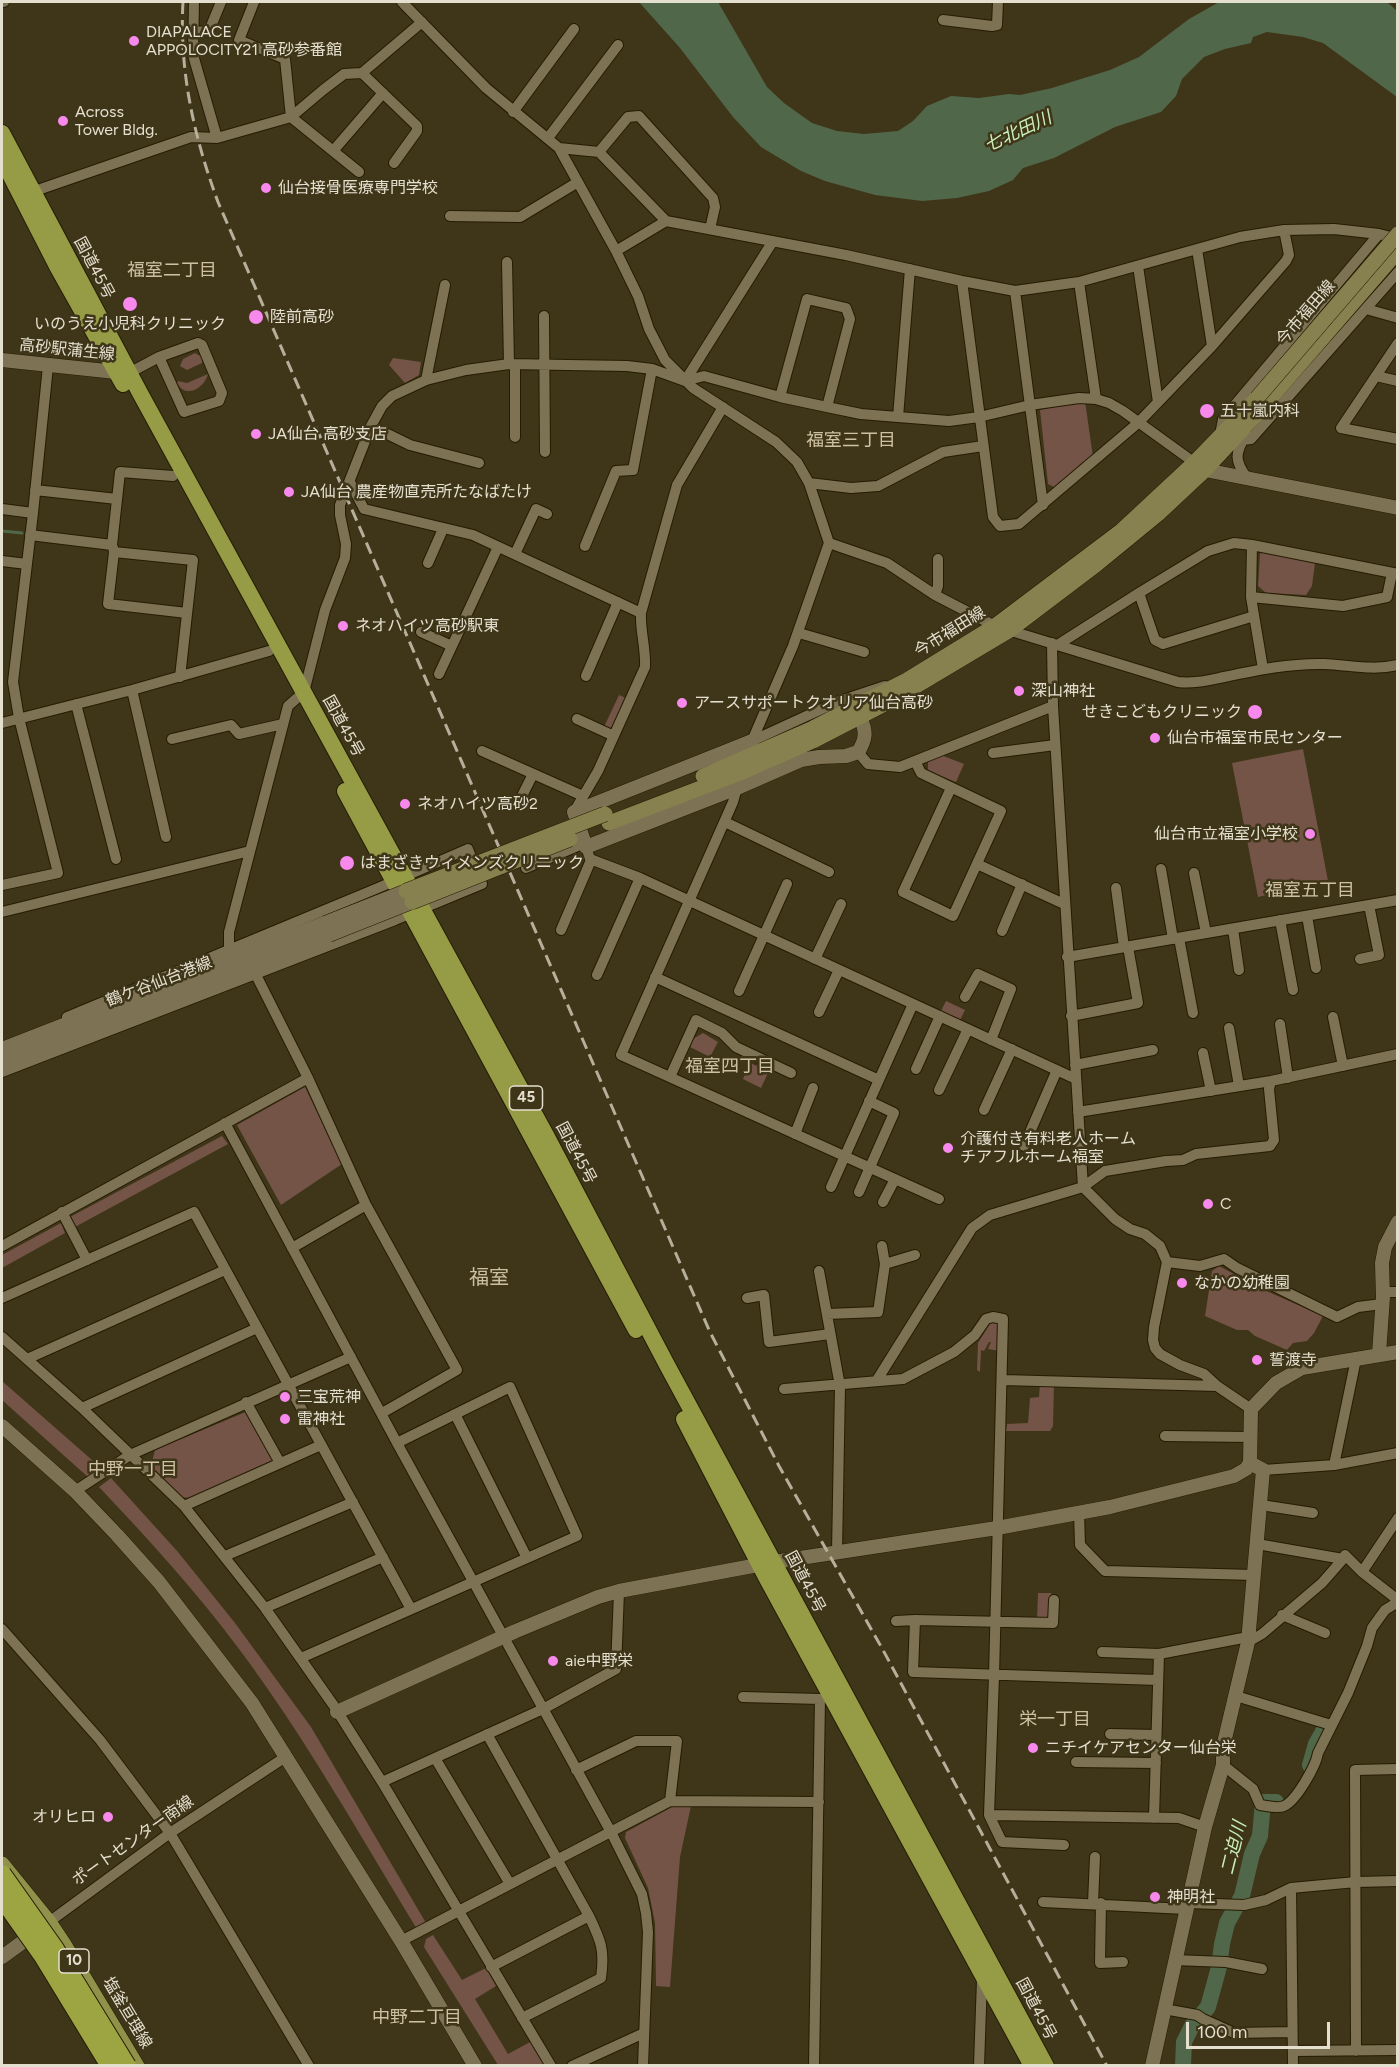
<!DOCTYPE html>
<meta charset="utf-8">
<style>
body{margin:0}
#map{position:relative;width:1399px;height:2067px;overflow:hidden;background:#3f3519;font-family:Figtree,sans-serif}
canvas{display:block}
.frame{position:absolute;inset:0;border:3px solid #e5dfcf;pointer-events:none}
.scale{position:absolute;left:1186px;top:2022px;width:144px;height:27px;box-sizing:border-box;border:3px solid #e5dfcf;border-top:0;padding-left:8px;font-size:18px;line-height:21px;white-space:nowrap;color:#e5dfcf;-webkit-text-stroke:4px #3f3519;paint-order:stroke}
</style>
<div id="map">
<canvas width="1399" height="2067"></canvas>
<div class="frame"></div>
<div class="scale">100 m</div>
</div>
<script>
const c = document.querySelector('canvas').getContext('2d');
c.lineJoin = 'round';
function fill(path, color) { c.fillStyle = color; c.fill(path, 'evenodd'); }
function strokePath(path, color, width, dash) { c.strokeStyle = color; c.lineWidth = width; c.lineCap = dash ? 'butt' : 'round'; c.setLineDash(dash || []); c.stroke(path); }
function drawText(font, color, halo, rows, align = 'center') {
  c.font = font + ' Figtree,"Noto Sans JP",sans-serif'; c.lineWidth = 5; c.setLineDash([]); c.textBaseline = 'middle'; c.strokeStyle = halo; c.fillStyle = color; for (const [text, x, y, turn = 0] of rows) {
    c.save(); c.translate(x, y); c.rotate((+turn || 0) * Math.PI / 180); c.textAlign = isNaN(turn) ? turn : align; if (halo) c.strokeText(text, 0, 0); c.fillText(text, 0, 0); c.restore();
  }
}
const green = new Path2D(`
 M195,353l7,4v6l-15,7 -7,-4 3,-7z
 M393,358l28,4 -2,13 -14,8 -16,-18z
 M208,374c-3,13 -22,26 -31,9l1,-2 9,2z
 M1085,401l8,56 -37,31 -8,-4 -8,-74z
 M1264,550l45,9 6,4 -3,23 -6,9 -40,-2 -8,-7 2,-32z
 M619,695l9,4 -12,27 -7,2 -5,-1z
 M1303,749l25,132 -70,16 -26,-134z
 M941,755l23,9 -8,18 -28,-11v-9z
 M946,1001l19,9 -6,12 -19,-9z
 M703,1033l15,9 -8,15 -20,-10 3,-8z
 M750,1063l19,8 -8,17 -18,-9z
 M305,1087l37,77 -61,41 -44,-80z
 M222,1136l6,8 -153,83 -5,-10z
 M61,1223l4,10 -63,35v-13z
 M1219,1266l43,23 61,27 -9,17 -7,8 -14,2 -6,7 -32,-14 -7,-6h-11l-32,-14 7,-45z
 M992,1320l8,1 1,30 -13,-2 3,-7h-2l-5,9 -3,-1 -1,22 -3,-2 1,-27z
 M2,1381l98,86 -11,11 -87,-78z
 M1040,1383h14l-1,43 -3,5h-44l1,-7 21,-1 2,-25 9,-1z
 M248,1411l26,49 -84,38 -9,-1 -30,-31 4,-16z
 M111,1478l67,74 57,71 76,104 115,196 -9,6c-58,-95 -112,-192 -178,-280 -43,-58 -91,-110 -140,-162z
 M1038,1593h13v25l-14,2z
 M674,1806h17l-11,51 -10,130 -14,-1 -1,-63 -7,-35 -23,-50 1,-6z
 M433,1935l29,45 24,-12 10,18 -21,13 33,55 24,-13 14,24h-48l-74,-118 2,-8z`);
const water = new Path2D(`
 M639,2h79l49,85 17,16 28,20 25,8 27,3 34,-3 15,-10 14,-15 24,-10 28,2 30,-4 11,1 32,-7 58,-18 29,-13 50,-38 30,-17h168l10,9v86l-74,-54 -20,-6 -36,-5 -14,5 -2,6 -26,6 -21,8 -22,22 -6,17 -15,16 -46,15 -61,31 -31,10 -10,12 -24,11 -32,7 -35,3 -47,-6 -50,-14 -24,-10 -40,-24 -28,-30 -53,-69z`);
const stream = new Path2D(`
 M2,531l20,2`);
const river = new Path2D(`
 M1310,1765l6,-21 8,-14
 M1183,2066l1,-24 8,-16 16,-19 11,-40 3,-23 5,-21 15,-27 10,-42 8,-18 3,-34h13`);
const minor = new Path2D(`
 M2,2h2
 M194,2l-1,53 24,83
 M254,2l-15,38 46,19 6,58 68,55
 M402,2l84,86 73,60 57,103 22,45 11,33 16,31 28,28 83,54 21,20 12,21 20,60 58,20 48,32 60,31 183,56c16,2 31,-2 46,-5 33,-7 67,-14 100,-13 27,1 46,7 74,1
 M943,20l49,6 5,-1 1,-23
 M193,32l16,-1 12,-29
 M362,73l55,53v5l-23,32
 M513,112l61,-83
 M548,138l70,-93
 M559,148l40,4 67,69 180,34 116,26 53,10 64,-9 161,-45 44,-7 50,-1 45,5 19,5
 M333,151l50,-58
 M599,152l29,-35 11,-1 74,82 2,9 -5,22
 M32,192l159,-55 26,1 74,-21 32,-27 21,-16 18,-1 60,-51
 M450,216l70,1 58,-35
 M1197,249l15,97
 M616,251l50,-30
 M507,262l2,102
 M1138,266l20,136
 M962,281l31,236 7,9 19,-2 119,-101 74,-77 74,-85 3,-6 -5,-25
 M1079,282l17,117
 M1015,291l28,214
 M1366,309l32,9
 M544,316l1,136
 M1398,343l-57,85 57,11
 M129,373l30,-16 39,-14 4,2 20,48 -3,8 -35,11 -25,-55
 M1376,376l22,5
 M426,380l19,-95
 M685,381l88,-140
 M780,397l27,-98 39,9 4,11 -23,88
 M898,417l12,-148
 M371,426l39,19 69,18
 M1246,434c-11,20 -12,26 1,44
 M1220,435l3,-16 156,-185
 M515,437v-72
 M1243,440l8,-1 147,-167
 M350,482l14,27 109,26 168,78
 M809,483l42,5 27,-2 65,-34 40,-6
 M35,490l82,9
 M2,509l31,4
 M30,535l82,10 2,6
 M112,545l8,-73 53,4
 M1252,545l-1,52 12,72
 M585,546l31,-75 17,-1 19,-101
 M515,554l21,-45 11,5
 M2,561l25,3
 M428,563l15,-34
 M1139,593l16,47 8,4 91,-28
 M935,595l3,-9v-27
 M1251,597l92,9 44,-9 5,-24
 M421,632l31,14
 M799,633l65,19
 M1052,643l1,63 30,481 32,32 15,10 15,5 15,12 7,16 -13,65 -1,13 2,8 5,6 20,11 24,9 13,12 34,23
 M1059,644l80,-51 69,-42 26,-8 18,2 146,29
 M439,674l59,-127
 M586,676l32,-74
 M180,677l13,-117 -79,-8 -6,52 79,9
 M132,690l34,147
 M76,704l40,155
 M577,719l37,17
 M2,723l130,-33 137,-39
 M172,739l59,-14 8,9 44,-10
 M752,741l41,-95 36,-103
 M752,741l85,-39 48,-16
 M482,751l101,45
 M858,752l10,12 32,3 153,-61
 M993,753l62,-8
 M915,761l6,12 80,38 -48,105 -50,-24 48,-104
 M737,788l-4,14 -112,253 318,144
 M522,796l11,-22
 M574,812l24,-41 47,-104c1,-19 -5,-36 -4,-54l36,-128 46,-78
 M725,822l104,50
 M586,847l4,12 50,19 436,201
 M977,864l87,40
 M526,868l59,-25
 M1161,869l12,70
 M1194,873l12,60
 M2,885l56,-12 -39,-155 -6,-36 20,-169 15,-147
 M1116,888l8,59
 M2,912l248,-61
 M1307,916l9,52
 M1280,920l13,70
 M1233,929l6,41
 M561,930l30,-70
 M1002,931l20,-47
 M1179,938l14,75
 M229,949v-17l59,-226 16,-14 21,-82 20,-52 1,-14 -6,-29v-10l31,-79 11,-20 10,-10 34,-16 40,-10 43,-6 118,2 25,3 33,12 19,-5 76,21 47,10 34,7 37,3 51,4 30,-4 51,-12 49,-7 17,1 13,4 14,8 76,55
 M1067,957l331,-57
 M815,959l26,-55
 M1360,959l19,-4 -10,-50
 M255,973l53,105 58,127
 M597,975l43,-97
 M655,977l224,103
 M739,991l48,-107
 M965,997l13,-23 33,15 -20,51
 M819,1012l20,-42
 M1071,1016l67,-13 -10,-56
 M1333,1017l10,49
 M1280,1024l8,54
 M1229,1028l10,58
 M1203,1053l8,38
 M1075,1065l78,-15
 M916,1069l24,-53
 M2,1072l393,-152 87,-36 -14,-35 -90,39 -311,129
 M670,1077l26,-57 26,13 14,14 55,26
 M939,1090l29,-61
 M984,1110l28,-61
 M1078,1112l193,-31
 M225,1123l172,320 214,389 31,62 4,19 2,19 -5,134
 M795,1134l18,-46
 M1024,1146l33,-76
 M831,1187l82,-183
 M859,1192l35,-79 -25,-12
 M883,1202l12,-23
 M62,1212l25,48
 M2,1246l306,-168
 M292,1248l74,-43 91,165 -75,43
 M1167,1262l33,4 24,-7 13,9 100,49 21,-10 24,-3
 M885,1264l30,-9
 M819,1271l21,115 -3,166
 M1383,1297l6,-5h9
 M2,1298l192,-86 217,397
 M747,1298l17,-3 5,47 61,-8
 M827,1314l51,-2 7,-48 -3,-18
 M2,1337l80,71 102,98 81,102 69,98 48,76 169,284
 M27,1359l198,-89
 M877,1380l95,-152 18,-13 93,-28 22,-16 61,-10 17,-1 13,-6 74,-8 4,-6 -5,-51 2,-8 127,-27
 M1003,1380l214,6
 M784,1389l119,-10 51,-27 21,-17 11,-16 7,-2 10,2 -9,357 -5,139 190,3 26,9
 M246,1402l34,61
 M82,1408l175,-80
 M455,1414l72,144
 M1165,1436l85,1
 M1334,1465l22,-106
 M1263,1470l71,-5 64,-12
 M75,1491l55,-36 221,-98
 M1261,1505l52,8
 M184,1506l137,-61
 M1079,1512l1,33 25,26 149,4
 M1257,1544l86,15 2,-4 17,17 36,28
 M225,1556l128,-54
 M1362,1572l36,-54
 M265,1608l118,-51
 M1282,1615l43,18
 M915,1620l138,3 1,-23
 M896,1621l19,-1 -2,52 245,8
 M2,1629l98,111 70,93 139,233
 M1248,1642l14,-8 60,-51 21,-24
 M1102,1652l57,2 -5,164
 M1159,1654l89,-17
 M301,1658l276,-122 -67,-149 -113,56
 M1236,1696l95,29
 M743,1697l77,2 -6,367
 M487,1734l102,182c12,25 16,34 12,62l-79,40
 M1110,1734l46,1
 M435,1758l75,126
 M1076,1762l80,1
 M1223,1765l30,24 7,16c7,1 18,4 24,1 12,-5 32,-40 34,-53l30,-60 19,-47 5,-18 13,-18 13,-8
 M576,1770l60,-29h41l-7,60
 M382,1782l161,-73 73,-40 3,-78
 M989,1815l13,27 62,3
 M1291,1888l2,178
 M1043,1902l143,7
 M1093,1903l2,-46
 M1101,1903l-1,60 23,-1
 M1188,1903l56,2 22,-5 25,-12 65,-6 42,-1
 M49,1922l121,-89 117,-77
 M401,1941l269,-140 149,1
 M1174,1960l52,2 36,7
 M491,1967l98,-51
 M1164,2009l33,6 6,4 31,14 58,-1
 M1293,2051l105,-1
 M1356,2051l-1,-281 43,-1
 M572,2066l72,-33
 M979,2066l3,-87`);
const tertiary = new Path2D(`
 M2,360l123,13
 M1205,470l193,38
 M752,741l-178,71 12,35 151,-59 64,-28 18,-3 27,-1 12,-4c8,-12 9,-21 2,-34
 M2,1049l323,-126
 M2,1060l327,-125
 M1379,1354l4,-57 -1,-34 3,-16 13,-25
 M2,1426l73,65 42,44 42,47 93,121 149,238 74,125
 M337,1712l179,-81 82,-34 21,-6 155,-29 223,-34 113,-21 124,-31 12,-7 4,-6 1,-54 25,-26 26,-15 96,-16
 M2,1957l33,-24
 M1152,2066l53,-239 18,-62v-18l25,-105 15,-172 -13,-7`);
const secondary = new Path2D(`
 M703,776l110,-48 94,-48 88,-54 126,-95 73,-68 63,-65
 M609,823l136,-52 68,-30 83,-43 114,-68 87,-66 61,-50 47,-44 51,-55 142,-164`);
const primary = new Path2D(`
 M2,1864l47,58 16,24 72,120`);
const trunk = new Path2D(`
 M2,133l138,260 406,742 121,230 379,701
 M2,159l56,109 65,116
 M345,791l291,539
 M684,1419l82,158 266,489`);
const rail = new Path2D(`
 M183,2c-4,69 11,135 35,200l492,1130 69,134 104,184 224,416`);
const tertiaryBridge = new Path2D(`
 M325,923l81,-32
 M329,935l83,-33`);
const secondaryBridge = new Path2D(`
 M1257,398l141,-164
 M406,891l199,-77
 M412,902l158,-63`);
const motorwayBridge = new Path2D(`
 M2,1874l53,75 72,117
 M2,1898l41,58 67,110`);
const markers = [
 [134,41,6,"#f788ec"],
 [63,121,6,"#f788ec"],
 [266,188,6,"#f788ec"],
 [130,304,8,"#f788ec"],
 [256,317,8,"#f788ec"],
 [1207,411,8,"#f788ec"],
 [256,434,6,"#f788ec"],
 [289,492,6,"#f788ec"],
 [343,626,6,"#f788ec"],
 [1019,691,6,"#f788ec"],
 [682,703,6,"#f788ec"],
 [1255,712,8,"#f788ec"],
 [1155,738,6,"#f788ec"],
 [405,804,6,"#f788ec"],
 [1310,834,6,"#f788ec"],
 [347,863,8,"#f788ec"],
 [948,1148,6,"#f788ec"],
 [1208,1204,6,"#f788ec"],
 [1182,1283,6,"#f788ec"],
 [1257,1360,6,"#f788ec"],
 [285,1397,6,"#f788ec"],
 [285,1419,6,"#f788ec"],
 [553,1661,6,"#f788ec"],
 [1033,1748,6,"#f788ec"],
 [108,1817,6,"#f788ec"],
 [1155,1897,6,"#f788ec"]
];
const shields = [
 [526,1098,33],
 [74,1961,30]
];
const shieldNames = [
 ["45",526,1098],
 ["10",74,1961]
];
const poiNames = [
 ["DIAPALACE",146,32],
 ["APPOLOCITY21 高砂参番館",146,50],
 ["Across",75,112],
 ["Tower Bldg.",75,130],
 ["仙台接骨医療専門学校",278,188],
 ["陸前高砂",270,317],
 ["いのうえ小児科クリニック",130,324,"center"],
 ["五十嵐内科",1220,411],
 ["JA仙台 高砂支店",268,434],
 ["JA仙台 農産物直売所たなばたけ",301,492],
 ["ネオハイツ高砂駅東",355,626],
 ["深山神社",1031,691],
 ["アースサポートクオリア仙台高砂",694,703],
 ["せきこどもクリニック",1242,712,"right"],
 ["仙台市福室市民センター",1167,738],
 ["ネオハイツ高砂2",417,804],
 ["仙台市立福室小学校",1298,834,"right"],
 ["はまざきウィメンズクリニック",360,863],
 ["介護付き有料老人ホーム",960,1139],
 ["チアフルホーム福室",960,1157],
 ["C",1220,1204],
 ["なかの幼稚園",1194,1283],
 ["誓渡寺",1269,1360],
 ["三宝荒神",297,1397],
 ["雷神社",297,1419],
 ["aie中野栄",565,1661],
 ["ニチイケアセンター仙台栄",1045,1748],
 ["オリヒロ",96,1817,"right"],
 ["神明社",1167,1897]
];
const streetNames = [
 ["国道45号",94,268,62],
 ["今市福田線",1306,313,-49],
 ["高砂駅蒲生線",67,350,6],
 ["今市福田線",950,632,-32],
 ["国道45号",343,726,61],
 ["鶴ケ谷仙台港線",159,982,-21],
 ["国道45号",576,1153,62],
 ["国道45号",805,1582,62],
 ["ポートセンター南線",133,1841,-35],
 ["国道45号",1036,2009,62],
 ["塩釜亘理線",127,2013,59]
];
const waterNames = [
 ["七北田川",1018,132,-25],
 ["二迫川",1234,1848,-76]
];
const neighbourhoodNames = [
 ["福室二丁目",172,271],
 ["福室三丁目",851,441],
 ["福室五丁目",1310,891],
 ["福室四丁目",730,1067],
 ["中野一丁目",133,1470],
 ["栄一丁目",1055,1720],
 ["中野二丁目",417,2018]
];
const quarterNames = [
 ["福室",489,1278]
];
fill(green, '#735447');
fill(water, '#516749');
strokePath(stream, '#516749', 3);
strokePath(river, '#516749', 16);
strokePath(minor, '#251c02', 12);
strokePath(tertiary, '#251c02', 15);
strokePath(secondary, '#251c02', 16);
strokePath(primary, '#251c02', 16);
strokePath(trunk, '#251c02', 18);
strokePath(minor, '#7d7254', 10);
strokePath(tertiary, '#7d7254', 14);
strokePath(secondary, '#87814f', 15);
strokePath(primary, '#90914a', 15);
strokePath(trunk, '#969b46', 16);
strokePath(rail, '#b6af9b', 3, [12, 6]);
strokePath(tertiaryBridge, '#251c02', 15, []);
strokePath(secondaryBridge, '#251c02', 16, []);
strokePath(motorwayBridge, '#251c02', 20, []);
strokePath(tertiaryBridge, '#7d7254', 14);
strokePath(secondaryBridge, '#87814f', 15);
strokePath(motorwayBridge, '#9da543', 18);
for (const [x, y, r, color] of markers) { const dot = new Path2D(); dot.arc(x, y, r, 0, 2 * Math.PI); c.fillStyle = color; c.fill(dot); strokePath(dot, '#3f3519', 2); }
for (const [x, y, w] of shields) { const box = new Path2D(); box.roundRect(x - w / 2, y - 12, w, 24, 4.5); c.fillStyle = '#3f3519'; c.fill(box); strokePath(box, '#e5dfcf', 1.5); }
drawText('bold 15px', '#e5dfcf', null, shieldNames);
drawText('16px', '#e5dfcf', '#3f3519', poiNames, 'left');
drawText('16px', '#e5dfcf', '#3f3519', streetNames);
drawText('italic 18px', '#c8f0b9', '#3f3519', waterNames);
drawText('18px', '#cdc1a2', '#3f3519', neighbourhoodNames);
drawText('20px', '#cdc1a2', '#3f3519', quarterNames);
</script>
